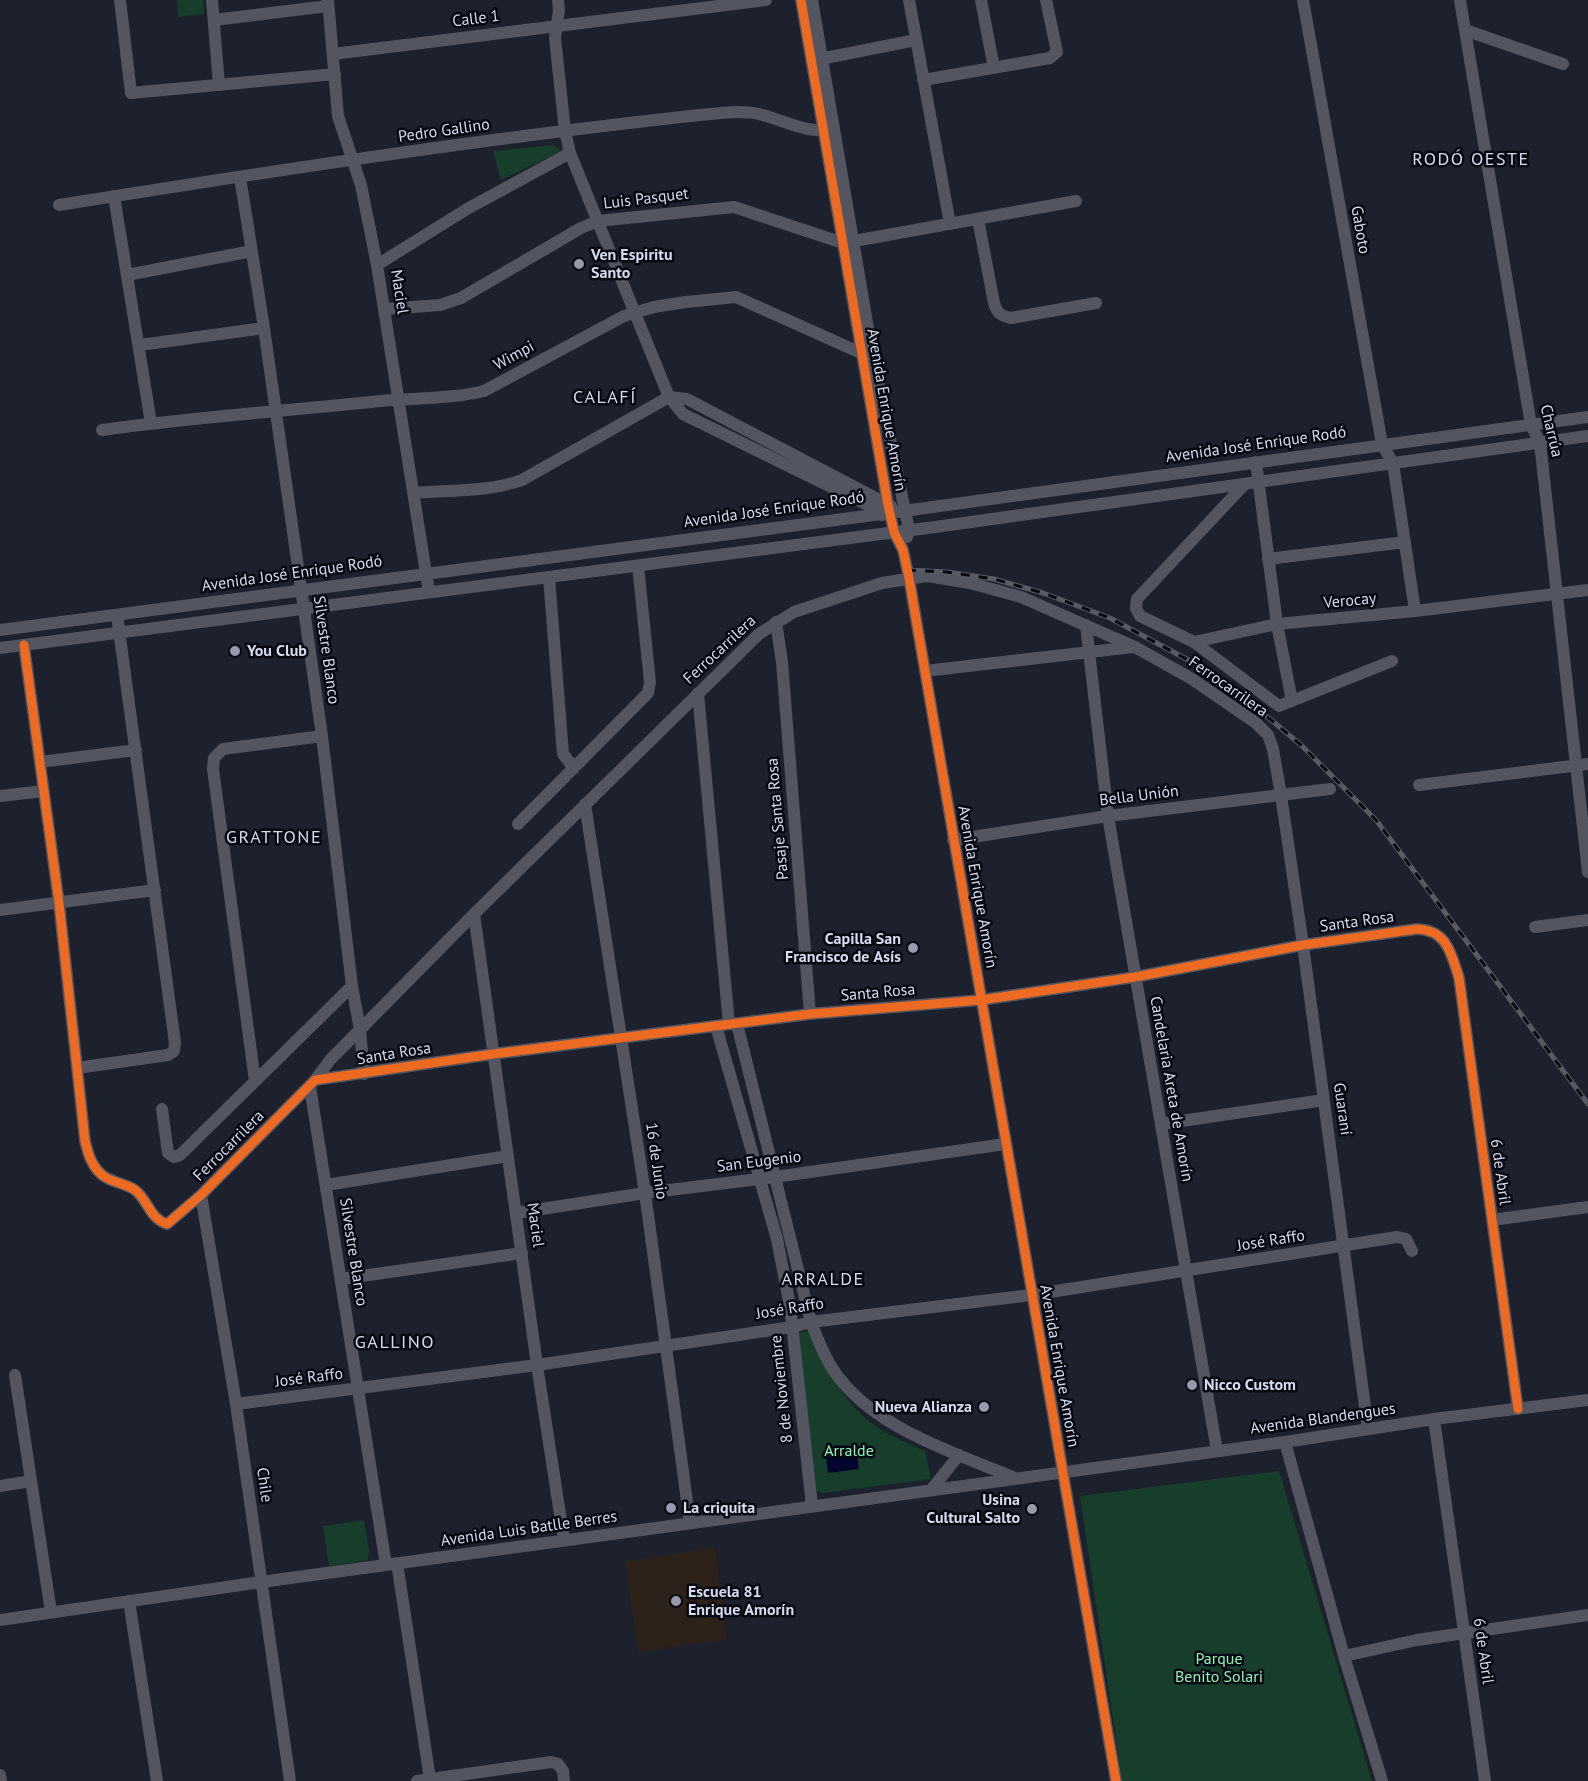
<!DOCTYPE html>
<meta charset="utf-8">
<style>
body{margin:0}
canvas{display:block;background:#1d202d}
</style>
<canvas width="1588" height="1781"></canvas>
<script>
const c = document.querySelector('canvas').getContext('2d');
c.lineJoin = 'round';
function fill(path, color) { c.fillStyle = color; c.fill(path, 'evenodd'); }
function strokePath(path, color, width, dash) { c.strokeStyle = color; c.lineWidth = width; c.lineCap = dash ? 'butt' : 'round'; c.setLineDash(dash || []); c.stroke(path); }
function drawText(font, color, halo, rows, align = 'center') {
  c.font = font + ' "PT Sans",sans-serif'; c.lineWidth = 5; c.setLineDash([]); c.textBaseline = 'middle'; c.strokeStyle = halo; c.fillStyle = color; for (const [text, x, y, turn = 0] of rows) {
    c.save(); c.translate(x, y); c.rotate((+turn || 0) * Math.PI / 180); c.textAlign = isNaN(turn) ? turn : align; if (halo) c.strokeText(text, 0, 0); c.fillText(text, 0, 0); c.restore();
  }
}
const education = new Path2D(`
 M715,1547l12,92 -89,13 -13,-90z`);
const green = new Path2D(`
 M177,0h26l1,14 -26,3z
 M553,145l8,6 -60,29 -8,-29z
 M809,1331c19,41 37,79 78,102 12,7 25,12 38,18l6,28 -108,14 -8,-2 -16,-159z
 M1279,1471l93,310h-250l-42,-285z
 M364,1520l5,30 -1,10 -39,6 -6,-40z`);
const water = new Path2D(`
 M857,1453l2,16 -31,4 -2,-16z`);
const minor = new Path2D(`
 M120,0l11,93 204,-19
 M212,0l7,85
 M328,0l10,116 23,69 16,80 52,327
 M558,0l1,10 -4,28 10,93 5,22 99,244 14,17 187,92 12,9
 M801,0l87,505 6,27 9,18 6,28 207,1203
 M812,0l60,352 37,178 -2,7
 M909,0l41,224
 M981,0l13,68
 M1303,0l79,444 11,19 22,148
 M1460,0l71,425 9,18 48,429
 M214,20l114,-14
 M1465,30l98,34
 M333,54l433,-54
 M815,60l101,-20
 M923,80l127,-22 7,-6 -11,-52
 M240,177l24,151 58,408 30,250 8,44 4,44
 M114,196l37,227
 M59,205c213,-34 427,-67 641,-90 19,-2 41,-5 59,-1 24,6 50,21 75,15
 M978,219l16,84c3,10 7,13 17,15l85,-15
 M377,265l90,-56 103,-56
 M127,275l125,-24
 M385,309l55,-4 21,-7 120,-70 17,-7 136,-14 109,36 233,-42
 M140,345l124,-17
 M669,397l18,2 204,107
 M102,430c92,-13 185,-19 278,-29 34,-3 71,-2 104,-10l140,-75 30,-9 32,-5 50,-5 125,56 11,-1
 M1256,462l21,162 15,77
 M1244,485l-107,114 -1,9 4,8 54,26 83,-18 138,-13 173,-21
 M413,493c34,-3 77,-1 109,-13l147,-83
 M1268,559l137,-17
 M549,577l14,177 11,14
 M776,622l6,40 28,352
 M1086,625l22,191 109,635
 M0,630l889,-117 699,-96
 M1194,642l85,64 113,-45
 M24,645l35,258 26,238c3,11 5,21 13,30 10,12 26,11 37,19 13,10 15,29 32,34l34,-29 114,-115 178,-26 317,-40 171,-14 154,-23 168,-32 114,-16c30,1 34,24 42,49l59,431
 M0,648l935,-121 653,-91
 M925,671l208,-24
 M698,693l31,331
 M40,762l96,-12
 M1419,785l169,-21
 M0,796l44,-5
 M585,804l60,389 45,330
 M518,824l130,-131 2,-11 -12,-116
 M953,840l155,-24 222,-27
 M0,910l155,-20
 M474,914l63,451 27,175
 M1535,927l53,-7
 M737,1024l74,298c8,20 15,40 29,57 40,51 117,75 175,99
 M716,1026l61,213 13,67 22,200
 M77,1068l91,-13 6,-4 1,-8 -58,-428
 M315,1080l15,-20 144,-146 285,-280 35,-22 88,-29 45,-7 43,7 51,14 114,50 57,32 64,44 12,12 5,14 8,46 22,150 65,484
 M255,1081l-42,-312 1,-11 9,-9 99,-13
 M310,1087l76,478
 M162,1109l6,44 6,4 6,-2 172,-169
 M1161,1124l163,-24
 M326,1185l182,-29
 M201,1195l35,209 54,377
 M516,1213l129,-20 130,-16 230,-33
 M1492,1220l96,-13
 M341,1279l181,-26
 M15,1375l36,237
 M236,1404l301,-39 255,-38 19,-5 220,-27 366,-58 9,2 6,12
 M1434,1419l51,362
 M1285,1442l59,214 38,125
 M0,1486l31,-5
 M931,1490l28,-35
 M397,1563l33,216
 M129,1601l28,180
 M0,1620l261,-38 1024,-140 149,-23 154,-19
 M1344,1656l73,-16 171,-25
 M0,1775l1,6
 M417,1781l134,-19 7,2 5,7 1,10`);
const rail = new Path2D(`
 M907,570l40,2 47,7 49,14 67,25 82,44 78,57 31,26 75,75 212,284`);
const cycleway = new Path2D(`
 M801,0l87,505 6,27 9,18 6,28 207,1203
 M24,645l35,258 26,238c3,11 5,21 13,30 10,12 26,11 37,19 13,10 15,29 32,34l34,-29 114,-115 178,-26 317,-40 171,-14 154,-23 168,-32 114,-16c30,1 34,24 42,49l59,431`);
const markers = [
 [579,264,6,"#969aaa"],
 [235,651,6,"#969aaa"],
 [913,948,6,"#969aaa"],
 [1192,1385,6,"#969aaa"],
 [984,1407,6,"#969aaa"],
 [671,1508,6,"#969aaa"],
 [1032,1509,6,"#969aaa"],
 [676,1601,6,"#969aaa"]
];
const streetNames = [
 ["Calle 1",476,19,-7],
 ["Pedro Gallino",444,131,-8],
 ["Luis Pasquet",646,199,-7],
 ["Gaboto",1360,230,80],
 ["Maciel",399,292,81],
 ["Wimpi",514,356,-29],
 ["Avenida Enrique Amorín",886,410,80],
 ["Charrúa",1551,431,77],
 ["Avenida José Enrique Rodó",1256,445,-8],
 ["Avenida José Enrique Rodó",774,510,-8],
 ["Avenida José Enrique Rodó",292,574,-8],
 ["Verocay",1350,601,-5],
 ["Silvestre Blanco",326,650,82],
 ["Ferrocarrilera",720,650,-43],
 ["Ferrocarrilera",1228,687,35],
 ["Bella Unión",1139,796,-7],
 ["Pasaje Santa Rosa",778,819,-95],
 ["Avenida Enrique Amorín",977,887,80],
 ["Santa Rosa",1357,922,-8],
 ["Santa Rosa",878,993,-5],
 ["Santa Rosa",394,1054,-9],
 ["Candelaria Areta de Amorín",1171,1089,80],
 ["Guaraní",1342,1109,82],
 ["Ferrocarrilera",229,1146,-45],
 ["16 de Junio",656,1161,82],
 ["San Eugenio",759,1162,-7],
 ["6 de Abril",1500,1172,82],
 ["Maciel",535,1225,82],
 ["José Raffo",1271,1241,-9],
 ["Silvestre Blanco",353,1252,81],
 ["José Raffo",790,1309,-9],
 ["Avenida Enrique Amorín",1059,1366,80],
 ["José Raffo",309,1378,-7],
 ["8 de Noviembre",782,1389,-96],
 ["Avenida Blandengues",1323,1419,-8],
 ["Chile",264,1485,82],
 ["Avenida Luis Batlle Berres",529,1529,-8],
 ["6 de Abril",1483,1651,82]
];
const poiNames = [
 ["Ven Espiritu",591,255],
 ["Santo",591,273],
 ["You Club",247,651],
 ["Capilla San",901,939,"right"],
 ["Francisco de Asís",901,957,"right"],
 ["Nicco Custom",1204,1385],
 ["Nueva Alianza",972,1407,"right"],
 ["Usina",1020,1500,"right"],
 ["Cultural Salto",1020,1518,"right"],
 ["La criquita",683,1508],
 ["Escuela 81",688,1592],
 ["Enrique Amorín",688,1610]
];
const parkNames = [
 ["Arralde",849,1451],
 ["Parque",1219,1659],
 ["Benito Solari",1219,1677]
];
const neighbourhoodNames = [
 ["RODÓ OESTE",1471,160],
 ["CALAFÍ",605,398],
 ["GRATTONE",274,838],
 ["ARRALDE",823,1280],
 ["GALLINO",395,1343]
];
fill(education, '#2d2219');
fill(green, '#173e2b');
fill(water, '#03052e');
strokePath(minor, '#535661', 12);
strokePath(rail, '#585b64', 5);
strokePath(rail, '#060812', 3, [9]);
strokePath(cycleway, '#ed6a23', 9);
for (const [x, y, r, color] of markers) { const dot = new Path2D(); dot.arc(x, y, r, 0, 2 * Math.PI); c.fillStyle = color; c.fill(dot); strokePath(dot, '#060812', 2); }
drawText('16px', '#d7dced', '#060812', streetNames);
drawText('bold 16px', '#d7dced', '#060812', poiNames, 'left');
drawText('16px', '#92f4ba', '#060812', parkNames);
c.letterSpacing = '1.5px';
drawText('18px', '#d7dced', '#060812', neighbourhoodNames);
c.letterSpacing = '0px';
</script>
